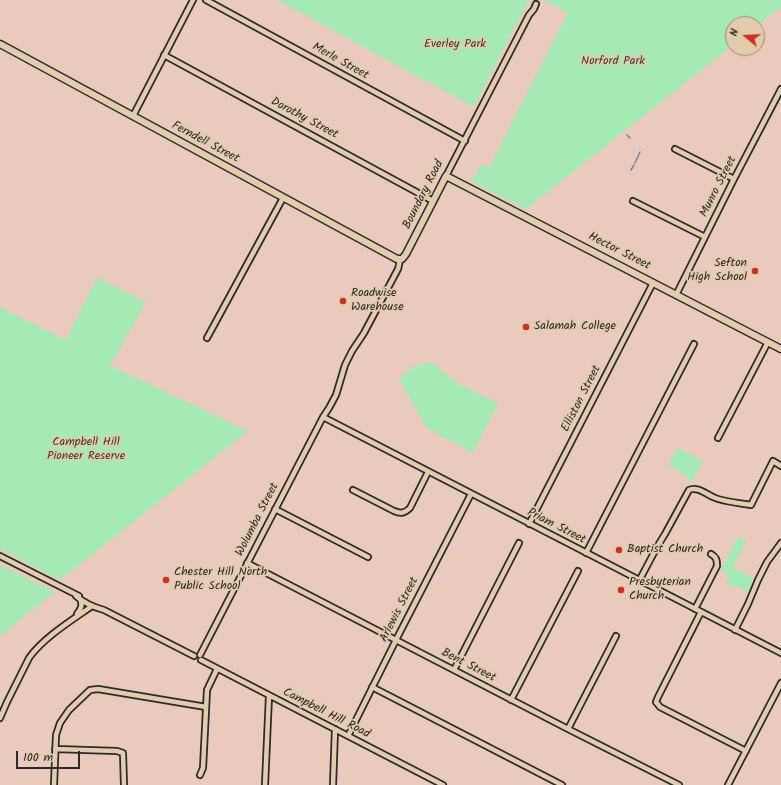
<!DOCTYPE html>
<style>
body{margin:0}
#map{position:relative;width:781px;height:785px;overflow:hidden;background:#e9cabd;font-family:Kalam,sans-serif}
canvas{display:block}
.north{position:absolute;left:725px;top:16px;width:40px;height:40px;box-sizing:border-box;background:#e3ccac;border:1px solid #998c78;border-radius:50%;rotate:288deg;font-size:11px;font-weight:700;line-height:16px;text-align:center;color:#2b2b2b}
.north::after{content:'';display:block;margin:auto;width:14px;height:18px;background:#c8321e;clip-path:polygon(50% 0,100% 100%,50% 72%,0 100%)}
.scale{position:absolute;left:16px;top:751px;width:64px;height:18px;box-sizing:border-box;border:2px solid #2b2b2b;border-top:0;padding-left:5px;font-size:12px;line-height:14px;white-space:nowrap;color:#2b2b2b;-webkit-text-stroke:3px #e3ccac;paint-order:stroke}
</style>
<div id="map">
<canvas width="781" height="785"></canvas>
<div class="north">N</div>
<div class="scale">100 m</div>
</div>
<script>
const c = document.querySelector('canvas').getContext('2d');
c.lineJoin = 'round';
function fill(path, color) { c.fillStyle = color; c.fill(path, 'evenodd'); }
function strokePath(path, color, width, dash) { c.strokeStyle = color; c.lineWidth = width; c.lineCap = dash ? 'butt' : 'round'; c.setLineDash(dash || []); c.stroke(path); }
function drawText(font, color, halo, rows, align = 'center') {
  c.font = font + ' Kalam,sans-serif'; c.lineWidth = 3.5; c.setLineDash([]); c.textBaseline = 'middle'; c.strokeStyle = halo; c.fillStyle = color; for (const [text, x, y, turn = 0] of rows) {
    c.save(); c.translate(x, y); c.rotate((+turn || 0) * Math.PI / 180); c.textAlign = isNaN(turn) ? turn : align; if (halo) c.strokeText(text, 0, 0); c.fillText(text, 0, 0); c.restore();
  }
}
const green = new Path2D(`
 M277,0h252l-55,107z
 M544,0h237v7l-24,19v-2h-24v21l-207,164 -54,-27 9,-18 8,4 79,-155z
 M97,278l49,24 -36,64 138,65 -188,149 -60,-31v-242l66,33z
 M431,362l28,22 39,19 -25,50 -46,-25 -28,-48 14,-13z
 M677,448l26,13 -11,21 -4,-2 -3,-5 -17,-10z
 M738,537l8,4 -13,27 21,10 -6,14 -11,-6 -1,2 -10,-5 4,-7 -10,-5z
 M0,565l55,27 -55,44z`);
const stream = new Path2D(`
 M627,135l3,3
 M635,163l5,-11
 M631,170l3,-5`);
const minor = new Path2D(`
 M206,0l259,141
 M164,55l269,146
 M133,116l60,-116
 M675,149l59,30
 M446,176l83,-161 5,-6 2,-5
 M633,201l72,36
 M676,295l58,-116 47,-90
 M207,338l76,-140
 M323,417l458,236
 M718,438l50,-96
 M353,490l41,21c7,3 11,2 16,-3l18,-36
 M275,509l93,48
 M529,524l124,-241
 M586,553l108,-209
 M0,556l79,40
 M247,563l321,166 111,56
 M639,581l18,-34 8,-13 24,-44c8,-4 17,4 24,7 10,5 27,6 38,8l22,-44 8,5
 M76,596c8,7 17,11 28,14l90,46
 M695,609l22,-43c0,-7 -1,-9 -6,-12
 M701,612l-43,85 -2,5 4,5 86,44
 M77,614c4,-5 6,-9 3,-15
 M735,630l13,-26 10,-24 9,-18 14,-19
 M200,655l123,-238 6,-9 7,-13 9,-30 7,-14 12,-18 34,-64 1,-4 1,-6
 M201,660l242,125
 M454,670l65,-127
 M372,687l190,98
 M511,700l67,-129
 M0,718l7,-16 22,-44c14,-20 43,-38 63,-52
 M568,729l48,-93
 M348,736l49,-98 74,-144
 M55,749l62,2 6,2 1,32
 M200,775l3,-7 4,-78 10,-21
 M54,785l2,-50 4,-12 9,-13 21,-20 8,-1 108,18
 M265,785l4,-89
 M333,785l2,-56
 M728,785l53,-102`);
const major = new Path2D(`
 M0,44l397,215h5l4,-5 40,-78 335,173`);
const markers = [
 [755,271,4,"#c8321e"],
 [343,301,4,"#c8321e"],
 [526,327,4,"#c8321e"],
 [619,550,4,"#c8321e"],
 [166,580,4,"#c8321e"],
 [621,590,4,"#c8321e"]
];
const parkNames = [
 ["Everley Park",455,45],
 ["Norford Park",613,62],
 ["Campbell Hill",86,443],
 ["Pioneer Reserve",86,457]
];
const streetNames = [
 ["Merle Street",340,62,29],
 ["Dorothy Street",304,119,28],
 ["Ferndell Street",205,143,28],
 ["Munro Street",719,187,-63],
 ["Boundary Road",424,195,-63],
 ["Hector Street",619,252,27],
 ["Elliston Street",582,399,-63],
 ["Wolumba Street",258,520,-63],
 ["Priam Street",556,527,27],
 ["Arlewis Street",400,610,-63],
 ["Bent Street",468,666,27],
 ["Campbell Hill Road",326,714,27]
];
const poiNames = [
 ["Sefton",747,264,"right"],
 ["High School",747,278,"right"],
 ["Roadwise",351,294],
 ["Warehouse",351,308],
 ["Salamah College",534,327],
 ["Baptist Church",627,550],
 ["Chester Hill North",174,573],
 ["Public School",174,587],
 ["Presbyterian",629,583],
 ["Church",629,597]
];
fill(green, '#a5e9b5');
strokePath(stream, '#6b87a2', 1.5);
strokePath(minor, '#2b2b2b', 8);
strokePath(major, '#2b2b2b', 9);
strokePath(minor, '#e3ccac', 4.5);
strokePath(major, '#e3ccac', 6);
for (const [x, y, r, color] of markers) { const dot = new Path2D(); dot.arc(x, y, r, 0, 2 * Math.PI); c.fillStyle = color; c.fill(dot); strokePath(dot, '#e3ccac', 1.5); }
drawText('12px', '#373e39', '#e3ccac', parkNames);
drawText('12px', '#2b2b2b', '#e3ccac', streetNames);
drawText('12px', '#2b2b2b', '#e3ccac', poiNames, 'left');
</script>
